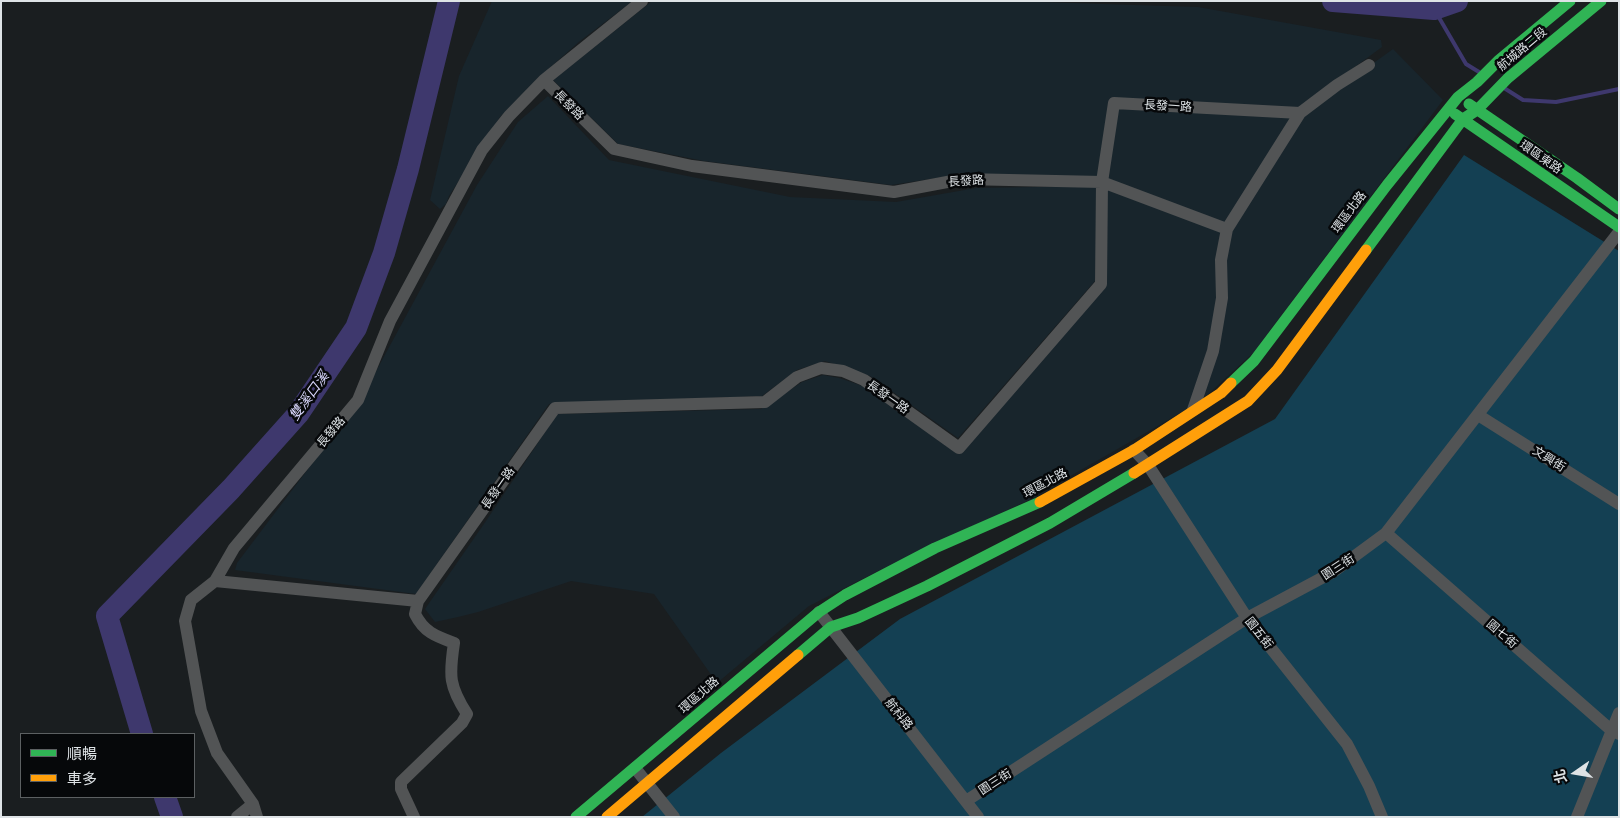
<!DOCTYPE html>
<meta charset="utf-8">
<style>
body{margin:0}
#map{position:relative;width:1620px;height:818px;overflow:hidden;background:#1a1e20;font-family:Lato,"Noto Sans TC",sans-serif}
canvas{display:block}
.frame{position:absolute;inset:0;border:2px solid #dee3e6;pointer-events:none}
.legend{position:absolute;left:20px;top:733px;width:175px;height:65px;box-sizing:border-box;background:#06080a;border:1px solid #5c6062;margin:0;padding:6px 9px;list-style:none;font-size:15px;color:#dee3e6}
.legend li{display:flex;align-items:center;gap:10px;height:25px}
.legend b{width:25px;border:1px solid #5c6062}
.north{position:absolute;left:1550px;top:748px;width:50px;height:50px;-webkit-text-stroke:4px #06080a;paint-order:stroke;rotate:257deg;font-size:14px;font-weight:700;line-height:20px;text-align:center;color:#dee3e6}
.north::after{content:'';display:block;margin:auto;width:18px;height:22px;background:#dee3e6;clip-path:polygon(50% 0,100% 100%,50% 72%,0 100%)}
</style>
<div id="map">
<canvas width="1620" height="818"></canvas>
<div class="frame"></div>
<ul class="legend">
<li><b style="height:6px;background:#30b455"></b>順暢</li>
<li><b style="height:6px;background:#ff9f0a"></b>車多</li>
</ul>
<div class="north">北</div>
</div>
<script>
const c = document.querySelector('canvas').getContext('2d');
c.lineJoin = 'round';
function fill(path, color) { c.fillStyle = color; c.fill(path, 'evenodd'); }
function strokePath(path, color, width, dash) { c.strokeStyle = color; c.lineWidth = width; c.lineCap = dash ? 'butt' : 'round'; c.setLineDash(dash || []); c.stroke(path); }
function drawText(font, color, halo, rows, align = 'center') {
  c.font = font + ' Lato,"Noto Sans TC",sans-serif'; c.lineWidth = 5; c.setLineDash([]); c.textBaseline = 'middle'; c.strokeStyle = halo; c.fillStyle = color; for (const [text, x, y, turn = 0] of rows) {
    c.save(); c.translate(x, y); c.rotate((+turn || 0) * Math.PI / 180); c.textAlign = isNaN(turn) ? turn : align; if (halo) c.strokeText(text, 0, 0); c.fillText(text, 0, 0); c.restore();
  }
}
const built = new Path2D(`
 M492,1h141l-53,40 -44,39 -36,37 -51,79 -3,8 -6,5 -10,-9 29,-124z
 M652,1h356l190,6 183,33 1,7 -84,62 -188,-10 -11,79 -136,-4 -72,11 -187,-24 -86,-17 -65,-64z
 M1393,49l50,51 -190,253 -49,45 17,-138 9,-30 73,-116z
 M548,96l61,64 181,37 106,5 80,-14 123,-2 -4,95 -137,157 -88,-62 -45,-15 -28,9 -35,26 -213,8 -133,190 -181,-24 2,-7 124,-164 116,-214 41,-63z
 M1117,106l178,9 -69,110 -122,-43z
 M1106,186l119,44 -13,119 -23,59 -164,94 -115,53 -101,51 -92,77 -63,-89 -83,-13 -93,31 -20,5 -23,5 -10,-13 61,-88 71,-107 204,-5 41,-27 21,-7 16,3 24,8 95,68 146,-170z`);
const green = new Path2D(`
 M1464,155l155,96v566h-977l79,-64 179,-134 375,-200z`);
const stream = new Path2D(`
 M1434,9l32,55 13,8
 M1504,88l19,12 33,2 63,-13`);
const river = new Path2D(`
 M1333,1l101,8 23,-8
 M142,734l-35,-118 124,-127 67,-75 58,-86 28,-75 24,-84 41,-168
 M165,797l7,20`);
const street = new Path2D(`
 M544,80l70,69 78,17 202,26 69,-13 139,3 125,47
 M1193,410l20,-59 9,-53 -1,-38 6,-31 73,-116 37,-28 32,-20
 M1478,415l141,89
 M1134,450l14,15 99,153 100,126 22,42 13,31
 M1386,533l225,197 8,4
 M215,581l203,20 137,-193 210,-6 32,-25 24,-9 22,3 21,9 95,68 142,-164 1,-102 12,-79 186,10
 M819,612l159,205
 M635,768l39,49
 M966,801l281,-183 86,-46 53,-39 233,-301
 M237,817l16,-13
 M257,817l-4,-13 -36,-51 -16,-42 -16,-90 6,-21 24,-19 19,-33 124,-148 32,-79 92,-171 27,-34 35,-36 98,-79
 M414,817l-13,-28v-7l61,-59 5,-9c-18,-28 -18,-38 -13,-71 -19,-7 -30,-11 -39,-29l3,-13
 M1577,817l42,-104`);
const fast = new Path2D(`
 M1469,104l108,74 42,31
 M1455,114l164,113
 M1366,250l97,-131 14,-9 31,-32 93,-77
 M1231,383l23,-22 133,-176 71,-88 19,-15 22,-22 71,-59
 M798,655l33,-28 27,-9 69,-32 123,-63 84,-50
 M576,817l243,-205 26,-17 90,-47 105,-46`);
const slow = new Path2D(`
 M1134,473l114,-72 29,-31 89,-120
 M1040,502l94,-52 87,-57 10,-10
 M607,817l191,-162`);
const streetNames = [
 ["航城路二段",1522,49,-40],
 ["長發路",569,105,45],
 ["長發一路",1168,106,3],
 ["環區東路",1541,157,35],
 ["長發路",966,181,-4],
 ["環區北路",1349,212,-53],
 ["長發一路",888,397,35],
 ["長發路",331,432,-50],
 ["文興街",1549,459,32],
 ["環區北路",1045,483,-28],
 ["長發一路",498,488,-55],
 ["園三街",1338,567,-33],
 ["園五街",1259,633,52],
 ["園七街",1502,634,41],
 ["環區北路",699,695,-41],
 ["航科路",899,714,52],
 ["園三街",995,782,-33]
];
const waterNames = [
 ["雙溪口溪",309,396,-54]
];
fill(built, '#18252c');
fill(green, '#144053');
strokePath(stream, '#3e386d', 4);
strokePath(river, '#3e386d', 22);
strokePath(street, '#525455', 12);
strokePath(fast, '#30b455', 11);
strokePath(slow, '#ff9f0a', 11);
drawText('12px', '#dee3e6', '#06080a', streetNames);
drawText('italic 14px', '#d7d5fa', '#06080a', waterNames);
</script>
